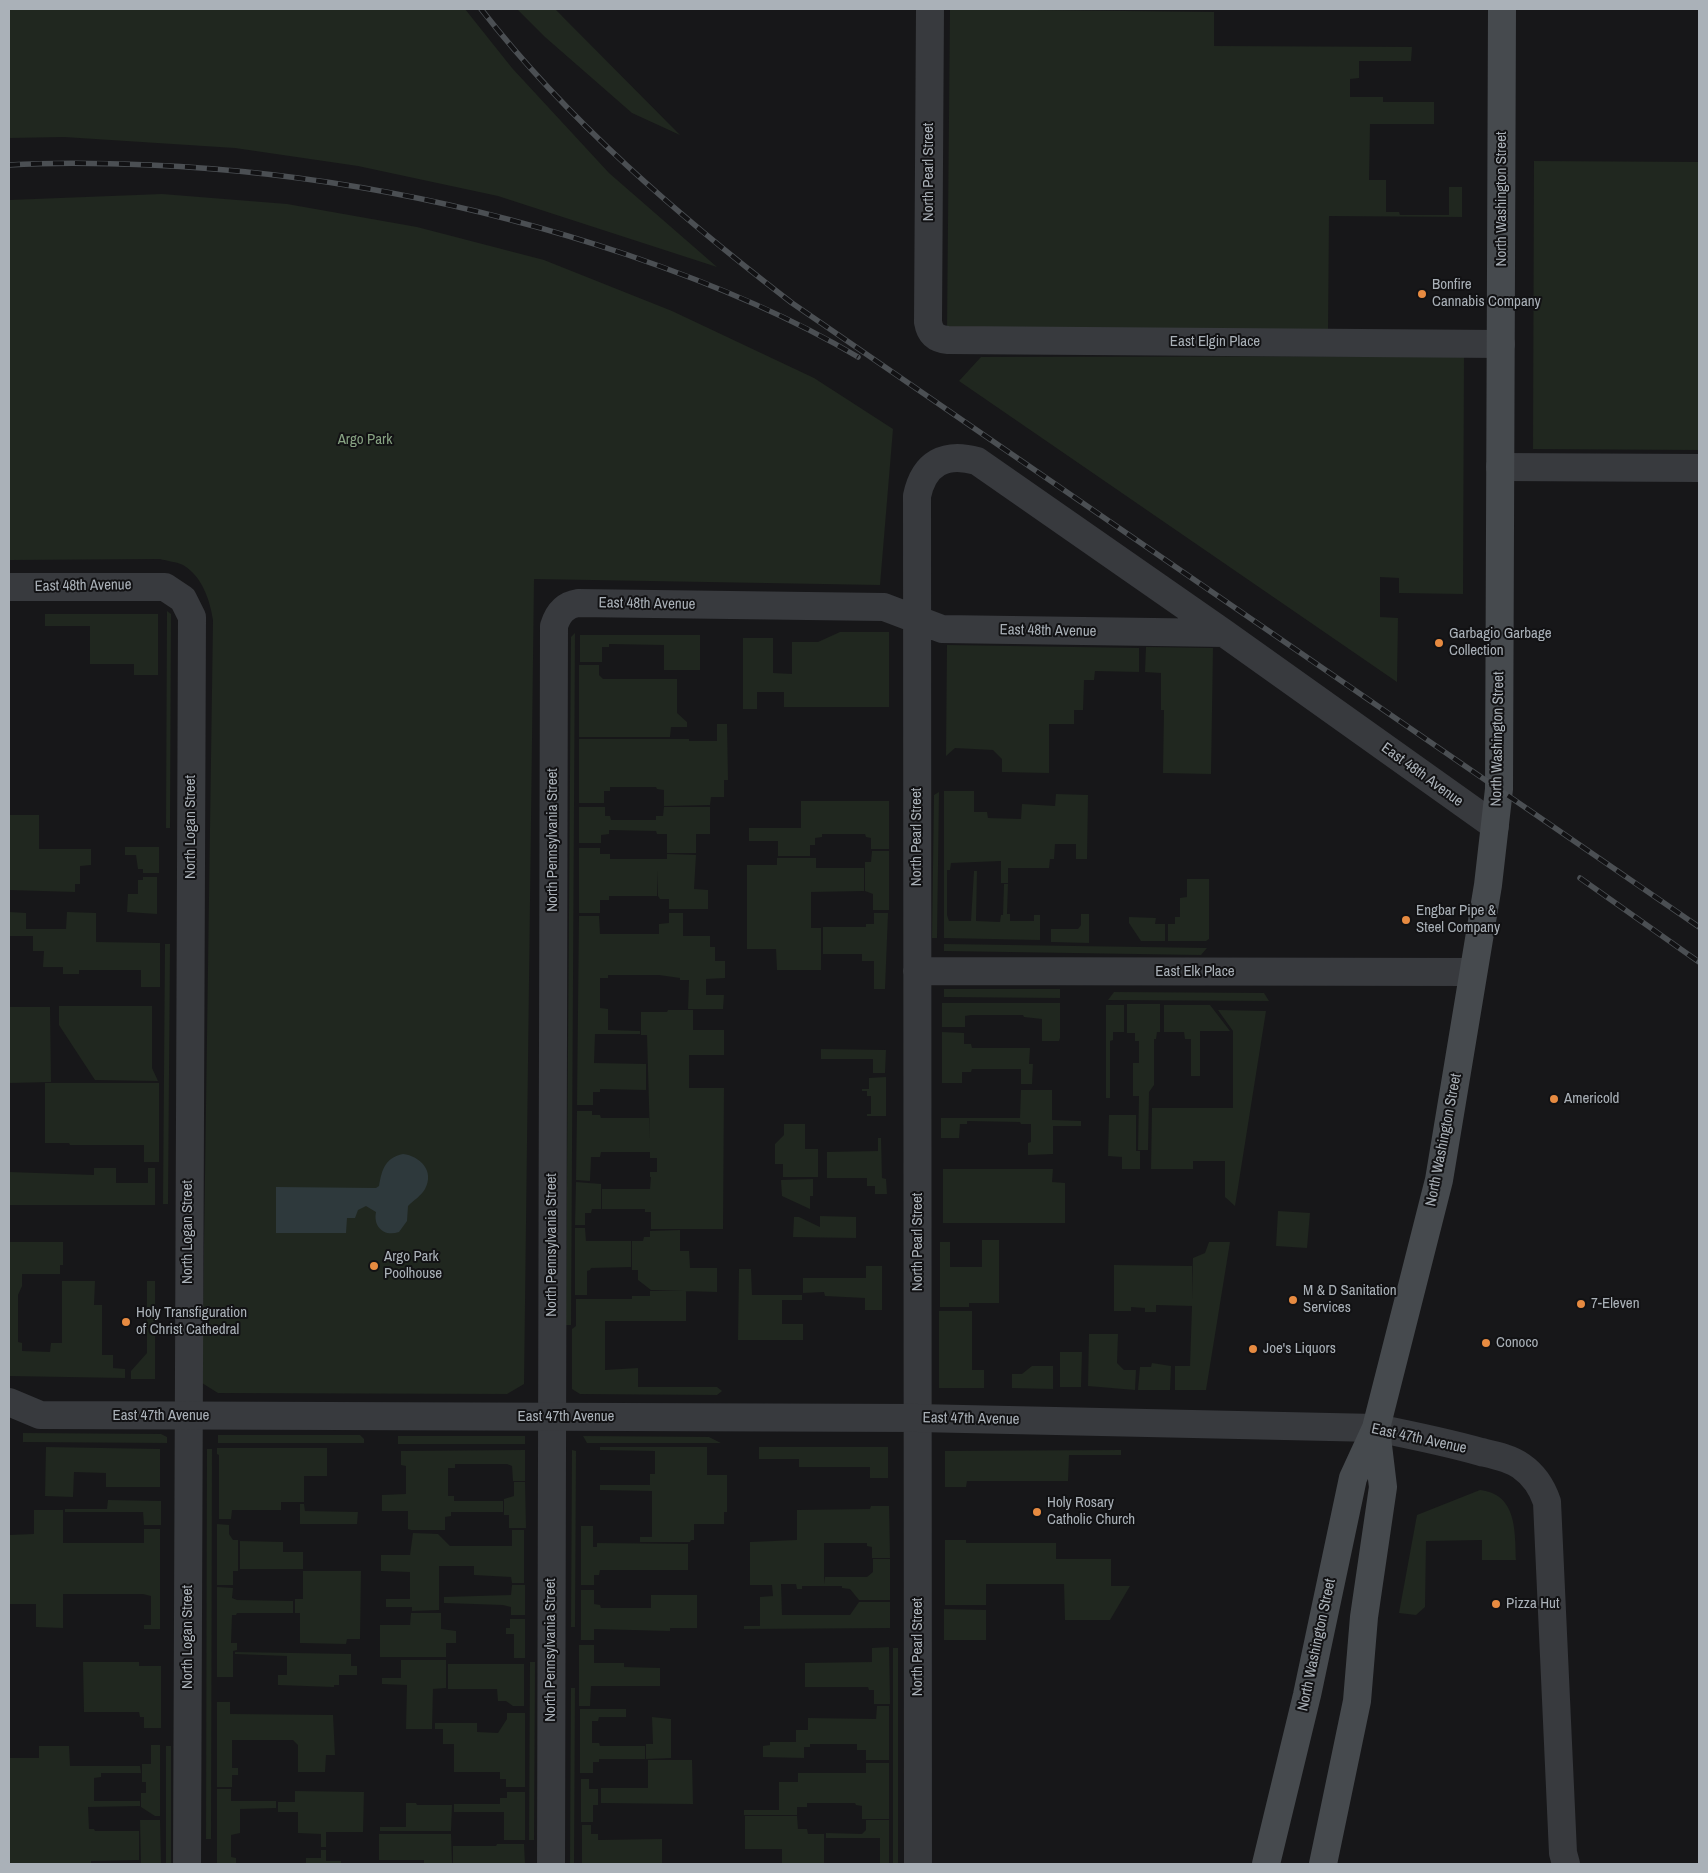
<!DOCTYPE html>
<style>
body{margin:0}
#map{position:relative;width:1708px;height:1873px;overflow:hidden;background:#171719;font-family:"Archivo Narrow",sans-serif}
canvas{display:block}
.frame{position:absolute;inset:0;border:10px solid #aab1b8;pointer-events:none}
</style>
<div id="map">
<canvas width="1708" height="1873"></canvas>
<div class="frame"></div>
</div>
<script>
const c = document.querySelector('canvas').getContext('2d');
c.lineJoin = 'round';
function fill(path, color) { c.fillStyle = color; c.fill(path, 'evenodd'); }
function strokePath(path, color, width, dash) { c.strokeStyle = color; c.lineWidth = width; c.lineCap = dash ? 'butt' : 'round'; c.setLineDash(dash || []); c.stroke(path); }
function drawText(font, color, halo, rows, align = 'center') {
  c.font = font + ' "Archivo Narrow",sans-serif'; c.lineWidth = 4; c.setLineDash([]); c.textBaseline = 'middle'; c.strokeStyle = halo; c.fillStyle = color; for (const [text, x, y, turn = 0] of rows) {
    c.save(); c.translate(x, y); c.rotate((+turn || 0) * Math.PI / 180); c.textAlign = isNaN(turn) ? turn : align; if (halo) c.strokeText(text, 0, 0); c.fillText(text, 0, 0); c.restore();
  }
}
const green = new Path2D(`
 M9,9h456l47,59 97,105 108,94 -219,-71 -140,-30 -123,-18 -171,-11 -55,1z
 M517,9h38l125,126 -48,-22 -87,-76z
 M950,9l264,3v34l198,1 -1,14h-52v17l-9,1v18h33v5h51v22h-64l-1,56h17v32h13l1,3h49v-28h13v30l-133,-1 -1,116 -381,-2z
 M1534,161l165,1v288l-166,-1z
 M162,194l125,10 130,23 127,33 128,51 142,67 79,51 -13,156 -346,-6 -10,805 -17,10 -289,-1 -16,-10 11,-763c-3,-20 -11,-44 -30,-55 -6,-3 -16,-4 -23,-6l-151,1v-360z
 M1464,356l-1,238 -64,-1v-15l-19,-1v40l18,1 -1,64 -438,-301 22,-24z
 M167,611l4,3 -1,214h-4z
 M45,614h113v61h-24v-11h-44v-38h-45z
 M840,632h49v75h-105v-15h-27v17h-14v-71h30v35l19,1v-32h26z
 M575,633l-4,692h-5l5,-688z
 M580,635h120v35h-36v-25l-55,-1v3h-7v15h-22z
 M947,645l192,3v24l-44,-1 -1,9h-10l-1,30h-9v14h-25v49l-47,-1v-13l-9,-9 -38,-2 -9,8z
 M1146,647l67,1 -2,126 -48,-1 1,-63h-3v-37l-16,-1z
 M579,665h20v10l4,4h74v34l10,9v5h-16l-1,10h-91z
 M717,724h10l1,56h-4v17h-13l-1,8 -46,1v-16l-7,-1 -1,-2h-46v4h-6v12h-25v-64h110v2h28z
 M944,791h30v21h13l1,6 33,1 1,-15 33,2 1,-12 32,1 -1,64h-11v-15h-21l-1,15h-4l-1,9h-41v15h-7v-22l-50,2 -1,7h-3v45l2,6h22l3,-50h3l-1,50 24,1 1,-7h2l1,-31h4l-1,30h3v7h24v-6h6v25l-96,-2z
 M939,792l-2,146h-5l2,-143z
 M801,801h88v48h-18v-11l-5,-1 -1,-3h-43v3l-7,1v7h-5v11h-32v-15h-29v-13h52z
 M579,807h26v9h5l1,4h45v-4h7l1,-9h46v27h-14v19h-29v-19h-10l-1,-3 -47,-1v4l-8,1v8h-22z
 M9,815h30v34h52v16l-11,1v18h-5v8l-66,-2z
 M125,847h34v26h-16v-4h-5l-2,-14h-11z
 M579,848h21v6h10v5h57v-5l29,1 -2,34 14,1v19h-39v-10h-9l-2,-3v-26l-1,26h-48v4h-9v13h-21z
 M872,851h17v59h-16v-16l-8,-3v-29h6z
 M777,858h39v10h48v23l-53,1v36h10v42h-44l-1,-21h-29v-84h30z
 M143,877h14v37l-30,-2 1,-18h10v-14h5z
 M1187,879h22v60l-3,2h-38v-17h7v-7h5v-19l7,-1z
 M9,912l17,1v16h40l1,-17 29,1v29l64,1v44h-19v-17h-62v4h-16v-7h-20l1,-16h-11v-15h-24z
 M669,913h14v23h27v11h5v14h10v17l-19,1v16h18l-1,14h-35l1,-29h-9v-2l-21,-3h-51v3h-8v30l8,1v21l32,1v3h-45l-1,29 52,1v26l-46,-1v3h-7v13h-16l2,-189h20l1,18h59v-10l10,-1z
 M874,913h14l-3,76h-11v-28h-12v-7h-39v-27h43v-3h8z
 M1081,914h8v29l-38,-1v-13h27l3,-4z
 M1129,917l27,1 -1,6h10v17h-24l-12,-18z
 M165,944h5l-2,260h-5z
 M944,944l263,4 -6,7 -257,-4z
 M944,989h116v9l-116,-1z
 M1114,992l150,1 5,8 -161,-1z
 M942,1003h118v35l-1,3h-17v-22l-18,-2 -1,-2h-52l-6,1v11h-23z
 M1127,1004h33v28h-3l-1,7h-2v46l-5,7 -1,58h-10l1,-54h-6v-33h6v-22h-4v-8h-8z
 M1106,1005h18v27h-11v8l-3,1v57h-4z
 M1164,1005h46l20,26h-30v45h-9v-37h-6l-1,-7h-20z
 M59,1006h93v62l6,13 -63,-1 -36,-55z
 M9,1007h41l1,75 -42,1z
 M668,1010h25v20h31v25h-35v33h35l-1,141h-72v-17h-6v-3h-43v-20h48l1,-12h17h-18v-5h7v-14h-7v-6h-49l-1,5h-9l-1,24 -14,-1 1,-69h15v4h8l1,3h48l1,21 -3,-104h-6v-23h26z
 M1218,1010l48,1 -31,195 -10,-9v-36h-32v8h-42l1,-61h81v-77z
 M942,1032l22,1v11h7l1,4h58l-1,16h4l-1,20h-11v-15h-49l-1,3h-9v11h-20z
 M821,1049l65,1 -1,23h-12v-14h-52z
 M886,1077v39h-19v-2h4v-18h-4v-5h-5v-2h7v-11z
 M45,1083h114v79h-15v-17h-74l-1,-2h-24z
 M1021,1090h31v30l29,1v5h-28v28l-25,1v-12l3,-1v-18h-10l-1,-2 -53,-1v3h-7l-1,14h-18v-20h79z
 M1109,1115h27v36h4v18h-18v-12l-14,-1z
 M784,1124h21v25h13v28h-35v-13h-8v-20l9,-9z
 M878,1138h3l1,40 4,1 1,15h-12v-8h-8v-8h-40v-26l51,-1z
 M94,1168h22v15h32v-15h7v37h-146v-33l85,3z
 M943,1169h110l-1,13 13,1v40h-122z
 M813,1179v17h-3v13l-28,-13 -1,-16z
 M576,1182l25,2v25h-9l-1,4h-6v12h-10z
 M1278,1211l32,2 -3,35 -31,-2z
 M820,1216l36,1v21l-63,-1 1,-20h5l21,10z
 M575,1228h10l1,13h45v26l-40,1 -1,2 -3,1v24h-12z
 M680,1230v21h9l1,17h27v24l-66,-2 -13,-10v-10h-6v-29h11l1,-4h6v-6z
 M982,1240h17v63h-30v4h-29v-65h10v25h32z
 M9,1242h54v23h-3v9h-38v12l-4,9v47l4,1v8l28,1 1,-9h11v-62h33l-1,24h8v50h11v13l12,1v9l-116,-2z
 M1209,1242h21l-24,148h-31v-24h15l2,-60 -36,-1v7h-11v-4l-14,-1v4h-17v-46l78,1v33l1,-41 12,-5z
 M866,1266h16v44h-17v-12l-40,-2 -1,-4 -21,1v-15h63z
 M739,1269h12l1,26h50v5h-20v24h21v16h-65z
 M147,1281h8v98h-24v-8l16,-18z
 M650,1291h36v30h-81v49l33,-2v19h79l5,4 -5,4 -137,-1 -8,-5v-60l4,-3v-27h56v-3h18z
 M939,1311h33v59h12v18h-45z
 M1089,1334h29l-1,29 7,7h12l-1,20 -47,-4z
 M1060,1352h22l-1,35h-21z
 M1152,1363l19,3 -1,24h-32l2,-23h11z
 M1032,1366h21v23l-41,-1v-14h10z
 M23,1433l138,1 6,3v6l-144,-1z
 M218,1435h142l4,4v4h-146z
 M398,1436h127v8h-127z
 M583,1436l126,1 12,6h-134z
 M46,1447l114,2v38h-54v-14l-32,-1 -1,25 -28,-1z
 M600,1447h107v28h20v37h-3v12h-30v16h-3l-1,2h-50v-5h12v-46l-52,-1v-5h50v-11h5v-23l-55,-1z
 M759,1447h129v31h-18v-11h-71v-8h-40z
 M217,1448h110v28h-23v26h-23v8h-49l-1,9h-12v-64l-2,-1z
 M207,1449h5l-1,390h-5z
 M525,1450v31h-12l-1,-15 -5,-2h-52v4h-7v28h6v5h49v11h-52v4l-6,1v13h-34l-3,-1v-18h-26v-16l24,-1v-28l-5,-1v-14z
 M572,1450l4,1 -1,176h-4z
 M1121,1450v5h-52l-1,26h-101l-1,6h-21v-36z
 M514,1482h11l1,46h-17v-13h-5v-16l10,-3z
 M1480,1490c37,4 35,41 36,70h-34v-20l-56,1 -1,66 -9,8 -17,-2 18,-98z
 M108,1500l53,1v24h-17l-1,-13h-78v-3h42z
 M300,1504h4l1,7 53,1 -1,12h-57z
 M871,1506h18l1,52h-18v-11l-5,-1v-3h-43v41l1,-7h42l6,-5v-13h17v41h-31l-9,-11 -8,-1v-2h-40v3h-5l-1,-5h-15l1,31h68l9,-13h31v26l-146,1v-3h16v-29l13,-1 -1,-11h-22v-43l47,-2v-30l73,-1z
 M34,1510h29v33h81v-14h16v100h-16v-4h7v-29l-8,-2h-80v34l-27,-1v-23h-27v-69l25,-1z
 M217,1524l12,1v9l4,6h5v31h-5v14h-16z
 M581,1526h12v21h4v-4l91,1v26h-88l-1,5h-5v10h-13z
 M512,1530h12v53h-12l-1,-6 -37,-2v-9h-35v44l-27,1v-4h-26v-8h24v-27l-29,-1v-16h29l3,-22 25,1 12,12h62z
 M945,1540h21v3h90v16h55v27h19l-20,34h-45l-1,-36h-78v21h-41z
 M240,1541l43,1v10h20v17h-63z
 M303,1571h58l-1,68h-13l-1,5 -46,-1v-30h-5v-14h8z
 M512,1585h13v30h-14v-8l-8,-2 -59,-2v-6l67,-2z
 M217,1587l16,1 -1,10 5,2 56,1v12h-56l-1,2h-4l-1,28h6v7l-4,1v26h-16z
 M581,1590h13v14l6,1 1,3h50v-13h46v33h-27v3l-76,-2v11h-13z
 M944,1609l42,1v30h-42z
 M411,1613h30v16l15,2v12h-10v14h-66v-32h30z
 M510,1619h15v39h-11v-24h-8v-6h4z
 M579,1645h15v18h30v4l36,1v18h-69l-1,20h-11z
 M889,1647l1,57h-16v-14h-5l-1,-3h-63v-24l67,-1v-14z
 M893,1648h5v216h-5z
 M235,1652l116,2v12h6v9h-18v10h-5v2l-56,-2v-10h9v-19l-52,-2z
 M401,1660h45v28l-13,1 -1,40h-26l1,-44 -25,-1v-6h19z
 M83,1662h56v4h22v62h-17v-11h-4l-1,-5h-55z
 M530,1662h5l-1,178h-5z
 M448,1664h76v42h-11l-7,-5h-8l-1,-12h-49z
 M571,1688h4l-1,176h-4z
 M217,1702h13v12l103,1 2,40h-9l-1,17h-27v-27l-5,-5h-61v28h6v7h-6v12h-15z
 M877,1706h12v54h-23v-10h-9v-6h-47v3h-6v11l-41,-1v-11l7,-1v-3h26v-12h12v-12l68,1z
 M580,1709h46v8h-27l-1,4h-6v22h7l1,3h45v13h-46v3h-6v11h-13z
 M507,1713h18v74h-19v-8h-6v-7h-46v-28h-11v-15h-8v-6h42v9l21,1 9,-14z
 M652,1717l19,2v39l-25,1v-15h7z
 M151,1745h9v71h-5l-14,-9v-14h5v-11h-4v-18h9z
 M39,1746h30l1,20h70l1,7h-40v4l-7,1v23h46v5l-52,1 1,22h5l1,2h44v29l-48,1v3h-82v-106h30z
 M166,1746h5v118h-5z
 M648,1760h44l1,44 -92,-1v-15h47z
 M866,1763h23v56h-27v-13l-6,-1 -1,-2h-48v4h-10v8h-53v-5h35v-28h19v-9h68z
 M581,1779h8v10h9v16h-5v17h-12z
 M217,1789h14v12h45v7l-36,1v24l-9,2v22l5,1v6h-19z
 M295,1791l69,1 -1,40h-37v15h-5v-13l-23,-1v-21h-20v-10h17z
 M507,1792h18v48h-21v-28h-50v-8h46v-6h7z
 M406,1803h10l1,2h35l-1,26h-71v-4h26z
 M745,1816h52l1,13h9l1,5h16v30h-42v-15h-37z
 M140,1820h20l1,44h-20z
 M866,1820h23v44h-9v-26h-54v-5l36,1 4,-4z
 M582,1825h9v9h7v6l64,-1v25h-80z
 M379,1834h72l1,29h-28v-3h-45z
 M497,1844h27l1,20h-72v-18h43z
 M321,1850h5v11h15v3h-35v-6h15z`);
const water = new Path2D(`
 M403,1154c17,2 32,17 22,35 -4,7 -11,11 -17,17l-1,15 -8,11c-15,5 -26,-5 -23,-20l-10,-6 -8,4 -3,8h-8l-1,15h-70v-46l100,1 3,-2c3,-17 6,-28 24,-32z`);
const minor = new Path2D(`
 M930,9l-2,313c2,12 8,17 20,18l553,4
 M1500,467l199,1
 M9,587h156l18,12 9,18 -5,1247
 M917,971l556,1
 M551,1864l3,-1238c4,-13 11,-21 24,-23l306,4 58,22 282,4
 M918,1864l-1,-1368c7,-33 28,-44 60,-35l247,172 271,193`);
const tertiary = new Path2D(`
 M9,1402l31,13 878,3 458,10c35,7 70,14 105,24 13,3 29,6 40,14 13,9 21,21 26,36l16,351 3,11`);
const secondary = new Path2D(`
 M1266,1864l41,-169 46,-217 23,-50 63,-248 49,-295 11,-96 3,-780
 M1323,1864l34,-163 7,-84 19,-130 -7,-58`);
const rail = new Path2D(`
 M481,9c88,113 198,207 311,294l907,624
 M9,165c47,-3 94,-2 141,0 164,7 323,38 478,90 79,27 158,59 230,102
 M1580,878l119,84`);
const markers = [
 [1422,294,5,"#e78b41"],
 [1439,643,5,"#e78b41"],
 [1406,920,5,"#e78b41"],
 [1554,1099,5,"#e78b41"],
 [374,1266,5,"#e78b41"],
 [1293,1300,5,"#e78b41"],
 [1581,1304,5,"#e78b41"],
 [126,1322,5,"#e78b41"],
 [1486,1343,5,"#e78b41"],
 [1253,1349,5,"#e78b41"],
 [1037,1512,5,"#e78b41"],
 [1496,1604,5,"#e78b41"]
];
const streetNames = [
 ["North Pearl Street",929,172,-90],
 ["North Washington Street",1502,199,-90],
 ["East Elgin Place",1215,342],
 ["East 48th Avenue",83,586,-1],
 ["East 48th Avenue",647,604,1],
 ["East 48th Avenue",1048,631,1],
 ["North Washington Street",1498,739,-89],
 ["East 48th Avenue",1422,775,36],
 ["North Logan Street",191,827,-90],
 ["North Pearl Street",917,837,-90],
 ["North Pennsylvania Street",553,840,-90],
 ["East Elk Place",1195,972],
 ["North Washington Street",1444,1140,-79],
 ["North Logan Street",188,1232,-90],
 ["North Pearl Street",918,1242,-90],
 ["North Pennsylvania Street",552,1245,-90],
 ["East 47th Avenue",161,1416],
 ["East 47th Avenue",566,1417],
 ["East 47th Avenue",971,1419,1],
 ["East 47th Avenue",1419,1439,12],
 ["North Logan Street",188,1637,-90],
 ["North Washington Street",1317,1645,-78],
 ["North Pearl Street",918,1647,-90],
 ["North Pennsylvania Street",551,1650,-90]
];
const poiNames = [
 ["Bonfire",1432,285],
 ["Cannabis Company",1432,302],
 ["Garbagio Garbage",1449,634],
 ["Collection",1449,651],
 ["Engbar Pipe &",1416,911],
 ["Steel Company",1416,928],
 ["Americold",1564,1099],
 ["Argo Park",384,1257],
 ["Poolhouse",384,1274],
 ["M & D Sanitation",1303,1291],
 ["Services",1303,1308],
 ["7-Eleven",1591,1304],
 ["Holy Transfiguration",136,1313],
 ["of Christ Cathedral",136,1330],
 ["Conoco",1496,1343],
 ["Joe's Liquors",1263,1349],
 ["Holy Rosary",1047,1503],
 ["Catholic Church",1047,1520],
 ["Pizza Hut",1506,1604]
];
const parkNames = [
 ["Argo Park",365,440]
];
fill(green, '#20271f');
fill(water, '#2e393c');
strokePath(minor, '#383a3e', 28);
strokePath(tertiary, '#383a3e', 28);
strokePath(secondary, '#464a4e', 28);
strokePath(rail, '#4b4f53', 5.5);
strokePath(rail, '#121214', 4, [11]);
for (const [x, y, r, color] of markers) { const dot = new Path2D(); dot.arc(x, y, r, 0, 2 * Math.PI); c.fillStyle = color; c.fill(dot); strokePath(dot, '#121214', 2); }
drawText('15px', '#aab1b8', '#121214', streetNames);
drawText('15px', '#aab1b8', '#121214', poiNames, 'left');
drawText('15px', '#87a282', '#121214', parkNames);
</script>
